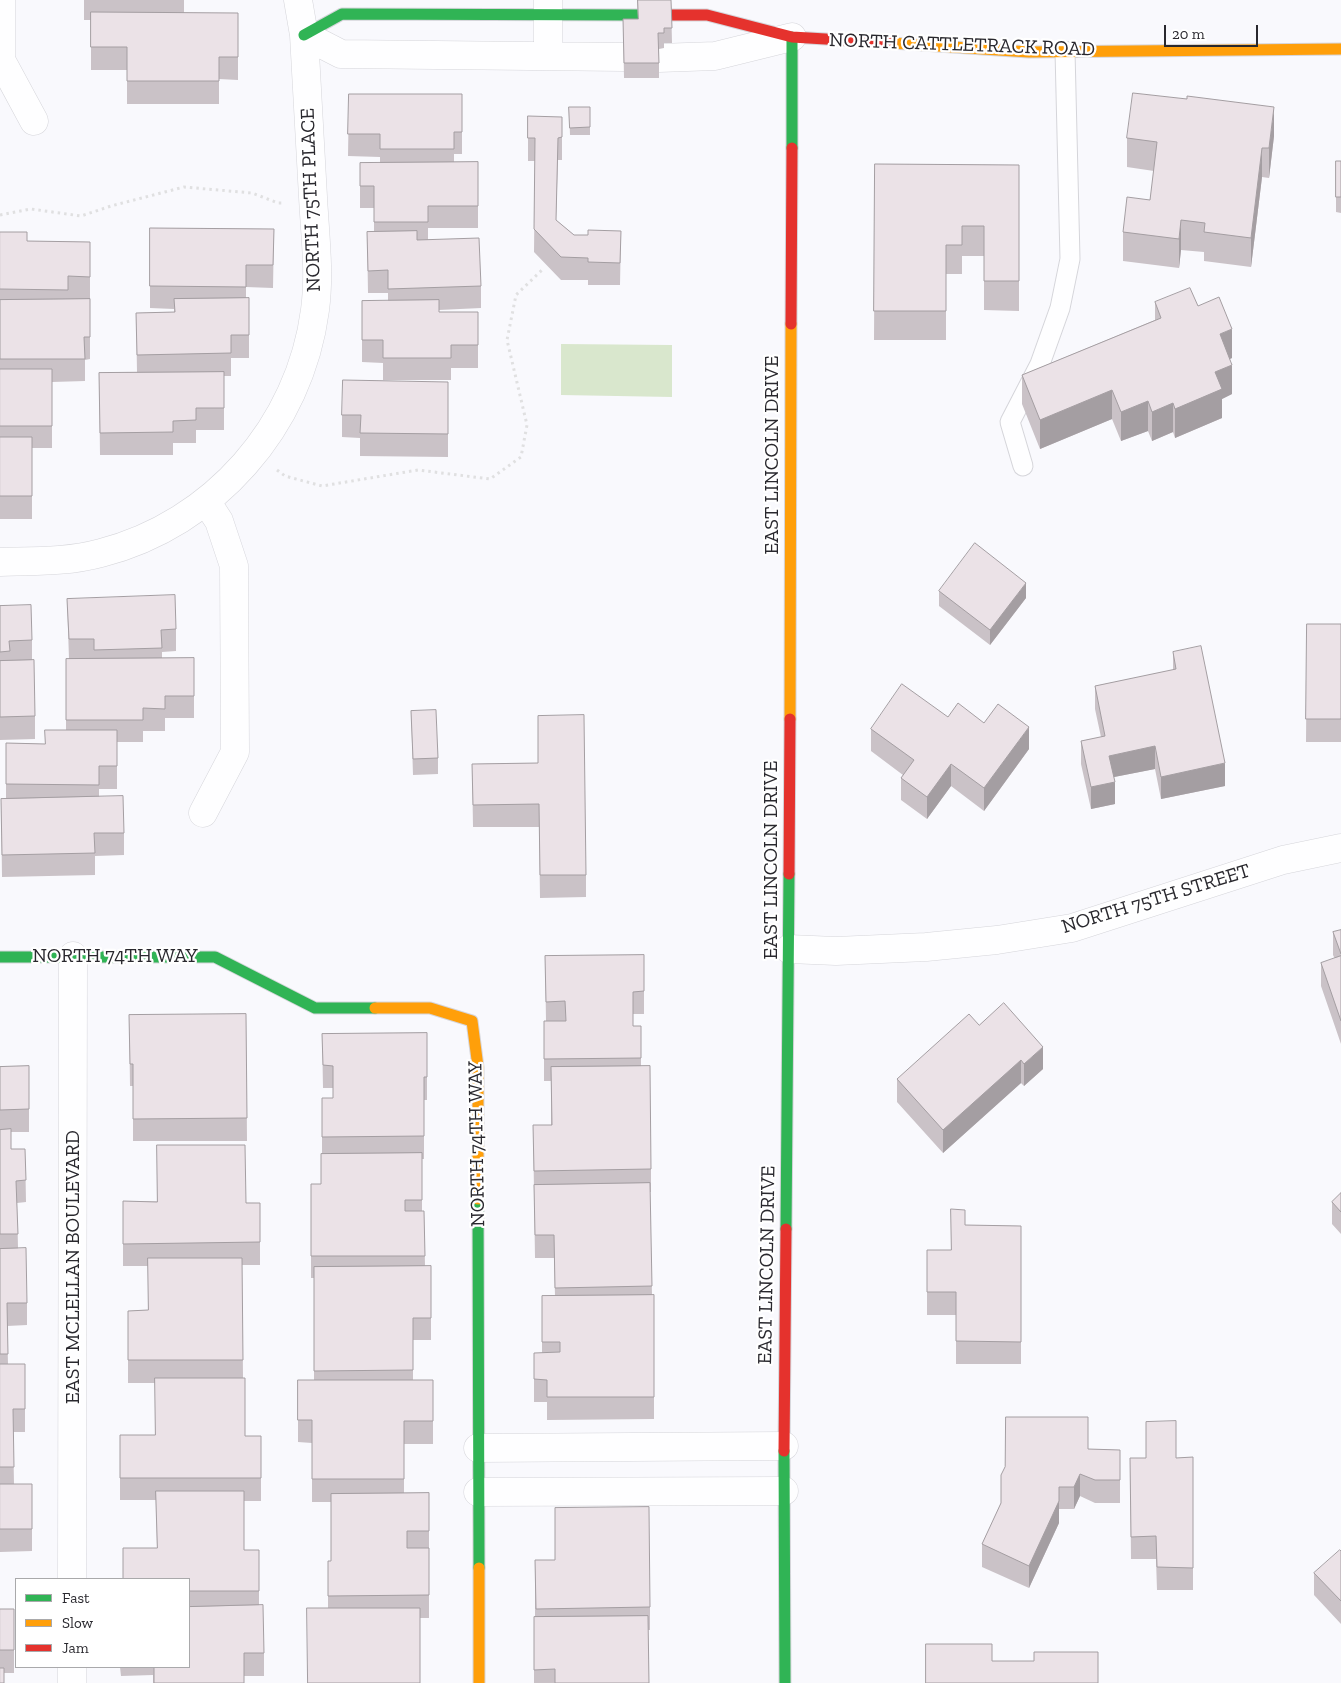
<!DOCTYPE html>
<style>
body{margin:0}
#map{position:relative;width:1341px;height:1683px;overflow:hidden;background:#f9f9fd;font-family:"Zilla Slab",serif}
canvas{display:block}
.legend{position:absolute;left:15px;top:1578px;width:175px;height:90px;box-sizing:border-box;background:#fff;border:1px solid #a9a9ab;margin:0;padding:6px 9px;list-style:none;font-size:15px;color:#29282e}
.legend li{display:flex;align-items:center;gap:10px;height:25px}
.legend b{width:25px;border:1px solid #a9a9ab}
.scale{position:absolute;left:1164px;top:25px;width:94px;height:22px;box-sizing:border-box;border:2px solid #29282e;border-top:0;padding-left:6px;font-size:15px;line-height:18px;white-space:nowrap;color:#29282e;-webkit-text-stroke:4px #fff;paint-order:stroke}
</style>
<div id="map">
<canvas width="1341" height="1683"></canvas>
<ul class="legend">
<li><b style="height:6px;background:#30b455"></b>Fast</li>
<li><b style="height:6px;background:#ff9f0a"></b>Slow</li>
<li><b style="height:6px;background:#e5322d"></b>Jam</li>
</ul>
<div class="scale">20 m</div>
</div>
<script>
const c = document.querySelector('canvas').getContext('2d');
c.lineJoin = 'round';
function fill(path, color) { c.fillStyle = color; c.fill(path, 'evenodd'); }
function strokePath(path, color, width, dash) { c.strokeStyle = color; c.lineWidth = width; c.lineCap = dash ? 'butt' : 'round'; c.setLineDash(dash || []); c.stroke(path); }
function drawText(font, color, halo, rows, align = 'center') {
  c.font = font + ' "Zilla Slab",serif'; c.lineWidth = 4.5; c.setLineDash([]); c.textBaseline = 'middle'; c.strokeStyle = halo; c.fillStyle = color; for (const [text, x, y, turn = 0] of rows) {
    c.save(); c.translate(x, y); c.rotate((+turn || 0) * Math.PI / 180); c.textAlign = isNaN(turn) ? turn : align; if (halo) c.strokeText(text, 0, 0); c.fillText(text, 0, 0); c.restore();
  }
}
const green = new Path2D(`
 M561,344l111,1v52l-111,-2z`);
const path = new Path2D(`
 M0,215l31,-6 50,7 30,-10 73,-19 68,6 26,10h7
 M277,470l8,6 37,10 96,-16 72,9 31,-22 6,-32 -20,-85 9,-45 28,-27`);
const lane = new Path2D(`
 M1023,466l-13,-44 30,-58 20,-56 10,-49 -5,-208`);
const street = new Path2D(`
 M1,0v60l33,61
 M304,35l37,19 283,3
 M548,55v-55
 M659,58l56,-2 77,-19
 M0,562c34,-1 68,0 101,-9 113,-29 199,-127 214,-243 5,-37 0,-75 -2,-113 -3,-54 -6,-108 -9,-162l-6,-35
 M203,813l32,-61 -1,-186 -15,-45 -13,-20
 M789,949l47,2 90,-4 71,-7 75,-12 211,-68 58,-12
 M478,1448l306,-2
 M478,1492l306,-1
 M72,1579l1,-623
 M72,1683v-16`);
const fast = new Path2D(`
 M304,35l38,-21 296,1
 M792,148v-111
 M0,957h215l100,51h60
 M478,1199l1,369
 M786,1229l3,-355
 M784,1451l1,232`);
const slow = new Path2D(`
 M892,43l137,9 312,-3
 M790,719l1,-395
 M375,1008h55l42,13 6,46v132
 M479,1568v115`);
const jam = new Path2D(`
 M671,15h36l85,22 100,6
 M791,324l1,-176
 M789,874l1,-155
 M784,1451l2,-222`);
const wall = new Path2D(`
 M84,0h100v13h54v67l-19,-1v25h-92v-34h-36v-50h-7z
 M637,0h34l1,43h-8v5l-5,1v29h-35l-1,-59h15z
 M349,94h113v60h-8v8h24v66h-50v12l53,46v22l-42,2v2h39v56h-27v12h-68v-17l-21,-1v-61h26v-8h-20l-1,-61h7v-24h-14v-45h20v-6l-32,-1z
 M569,107h21v28h-20z
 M562,117v43h-4l-2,60 18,15h14l33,-4 -1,54h-32v-5h-27l-27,-28 1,-91h-7v-23z
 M1274,136l-5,42 -7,-1 -11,90 -47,-6v-9l-23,-2 -2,18 -56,-7v-29l27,-32 4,-29 -27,-4v-29z
 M1336,161h5v52l-5,-1z
 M875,164l144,1v146l-35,-1v-54h-22v18h-16v66h-72z
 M150,228l124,1 -1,59 -27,-1v11h3v60h-18v18h-7v54h-28v13h-23v12h-73l-1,-82 38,-1 -1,-59 38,-1v-3l-24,-1z
 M0,232l27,9 63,1v117l-5,1v21l-33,1v66h-20v71h-32z
 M1155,302l43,4 34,52 -2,1 2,35 -10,5v19l-47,20 -2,-6 -21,9 -4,-10 -27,10 -9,-22 -72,30 -18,-45v-29l133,-55z
 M448,382v75l-88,-1v-18l-18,-1v-22z
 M939,591l87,7 -36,47 -51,-39z
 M67,599l109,30v22l-14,1v6h32v60h-29v13h-22v11h-26v47h-18v7l25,37v22l-29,1v19l-93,2 -1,-78h5v-56l39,1 21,-14v-71h3z
 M0,606l32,34v20l3,56v23l-35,1z
 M1307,624h34v118h-35z
 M1173,652l52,134 -64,13 -6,-30 -41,8 1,27 -24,5 -10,-45v-23l20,-4 -6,-28v-23l78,-16z
 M411,711l27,47v16l-25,1z
 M538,716l48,159v22l-46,1 -1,-71h-66l-1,-63 66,-1z
 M948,717l36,6 45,26 -45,62 -33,-25 -24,33 -26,-19v-22l2,-3 -32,-24v-22z
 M1341,930v114l-20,-58v-23l14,-4 -2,-4v-23z
 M644,955v59h-11v12h8v40l10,103v23h-1l2,103h2v124l-107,1v-18h-13v-49h8v-57h13l-1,-38h-19l-2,-133h18v-44h-7v-60h2l-1,-65z
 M246,1014l1,127h-114v-55h-3l-1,-71z
 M979,1025l64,44 -19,17 -3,-3 -78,70 -46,-51v-23z
 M427,1033v67h-3v59h-2v52h2l1,55h6v74h-18v40h20v64h-29v49h25v125h-9l-92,-10v-47h3v-59h-19v-59l-14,-1v-62h16v-102h-3v-94h10l1,-30v-56h11v-10h-10l-1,-54z
 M29,1066v66h-18v17h14l1,53 -9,1 1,45 9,55v22l-20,1 1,38h17v68h-12l1,52h18v67l-32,1v-485z
 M1341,1193v41l-9,-10v-22z
 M123,1201l137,2v62h-18l1,113 2,58h16v65h-17v49h15v55l5,48v23h-20v7h-91v-8l-32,1 -1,-9h69v-88l-32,-31 -1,-48h-36v-65h35v-52h-27v-72l20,-1v-44h-25z
 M965,1225l56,1v138h-65v-49h-29v-65h24z
 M1146,1422l30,36 17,-1v133h-36l-1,-31h-25l-1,-101h16z
 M1088,1449l32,1v53h-25l-15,-7 -6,13h-15v14l-30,65 -47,-21v-23l19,-41 4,-36z
 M1341,1551v73l-27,-29v-22z
 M535,1560l115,47v23h-2l1,53h-115v-66h1z
 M0,1609h14v64h-10l-4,10z`);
const shadedWall = new Path2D(`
 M1274,107v29l-5,42v-30z
 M1262,148v29l-11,90v-29z
 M1181,220v30l-2,18v-29z
 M1232,329v29l-12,5v-29z
 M1232,365v29l-10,5v19l-47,20v-29l40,-37z
 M1112,390v29l-72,30v-29z
 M1148,401v30l-27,10v-29z
 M1173,403v29l-21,9v-29z
 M1026,583v15l-36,47v-15z
 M1029,727v22l-45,62v-23z
 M1155,746v23l-46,9v-22z
 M1225,763v23l-64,13v-22z
 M951,764v22l-24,33v-22z
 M1115,782v22l-24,5v-22z
 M1043,1047v22l-19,17v-22z
 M1021,1060v23l-78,70v-23z
 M1080,1474v22l-6,13v-22z
 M1059,1501v22l-30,65v-22z`);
const building = new Path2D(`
 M638,0h33l1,28h-8v5h-6l1,30h-35l-1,-44h15z
 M91,12l147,1v44h-19v24h-92v-34h-36z
 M1133,93l54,6v-3l87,11 -5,41h-7l-11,90 -47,-6 1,-9 -24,-3 -2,19 -56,-7 4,-35 23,3 7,-58 -30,-4z
 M349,94h113v38h-8v17h-74v-15h-32z
 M569,107h21v20l-20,1z
 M528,116l34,1v20l-4,1 -2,82 18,15h14v-5l33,1 -1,32 -32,-1v-4l-27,-1 -27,-28 1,-91h-7z
 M1336,161h5v36h-5z
 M478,162v44h-50v16h-54v-36h-14v-23z
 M875,164l144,1v116h-35v-55h-22v19h-16v66h-72z
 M150,228l124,1 -1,36h-27v22l-96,-1z
 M417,231v9l62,-2 2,48 -93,3v-19l-20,1 -1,-39z
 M0,232h27v9l63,1v35l-22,-1v14l-68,-1z
 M1190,288l8,18 21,-9 13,32 -12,5 12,31 -17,7 7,17 -47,20 -2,-6 -21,9 -4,-11 -27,11 -9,-22 -72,30 -18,-45 139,-57 -6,-16z
 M249,298v37h-18v18l-94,2 -1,-42 39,-1 -1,-13z
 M90,299v38h-6l1,22h-85v-59z
 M439,300v12h39v33h-27v13h-68v-18h-21v-39z
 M0,369h52v57h-52z
 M224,372v36h-28v12l-23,1v11l-73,1 -1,-60z
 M343,380l105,2v52l-88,-1 1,-18h-19z
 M0,437h32v59h-32z
 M975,543l51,40 -36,47 -51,-39z
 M175,595l1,34 -15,1 1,18 -68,2v-11h-25l-2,-40z
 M31,605l1,35 -23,1 1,10 -10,1v-46z
 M1307,624h34v95h-35z
 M1201,646l24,117 -64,14 -6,-31 -46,10 6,26 -24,5 -10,-46 24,-5 -10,-50 81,-17 -3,-17z
 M194,658v38h-29v13l-22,-1v12h-77v-61z
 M34,660l1,56 -35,1v-56z
 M902,684l46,33 10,-14 26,20 14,-19 31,23 -45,61 -33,-24 -24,33 -26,-19 13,-18 -43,-31z
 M436,710l2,48 -25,1 -2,-48z
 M584,715l2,160h-46l-1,-71 -66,1 -1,-41 66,-1v-47z
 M45,730h72v36h-18v19l-93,-1v-41l39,1z
 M123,796l1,37h-30l1,20 -93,2 -1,-56z
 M1341,930v24l-8,-22z
 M644,955v36l-11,1v34h8v32l-97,1v-38h22l-1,-20 -19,1 -1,-46z
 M1341,956v65l-20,-58z
 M1004,1003l39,44 -19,17 -3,-4 -78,70 -46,-51 72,-65 10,11z
 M246,1014l1,104 -114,1v-55h-3l-1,-49z
 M427,1033v44h-3v59l-102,1v-39h11v-32l-10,-1 -1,-31z
 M29,1066v43l-29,1v-43z
 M650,1066l1,103 -117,2 -1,-46h19l-1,-58z
 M11,1129v20h14l1,31 -10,1 2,53h-18v-104z
 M157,1145h88l1,58h14v39l-137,2v-43l34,1z
 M422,1153v47h-17v11h19l1,45h-114v-72h10v-30z
 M650,1183l2,103 -97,2 -1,-53h-19l-1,-50z
 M1341,1193v19l-9,-10z
 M951,1209l14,1v15l56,1v116l-65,-1v-49h-29v-42h24z
 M26,1248l1,55h-20l1,51h-8v-105z
 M148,1258h94l1,102h-115v-49l20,-1z
 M431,1266v52h-18v52l-99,1v-104z
 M654,1295v102h-107v-17l-13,-1v-26l26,-1v-10h-18v-46z
 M0,1364h25v45h-12l1,58h-14z
 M155,1378h90v58h16v42h-141v-43h35z
 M298,1380h135v41h-29v58h-92v-59h-14z
 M1006,1417h82v32l32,1v30h-25l-15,-6 -6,13h-15v14l-30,65 -47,-22 19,-41v-28l4,-8z
 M1176,1421v37l17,-1v111l-36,-1 -1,-31 -25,1 -1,-79h16v-36z
 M0,1484h32v45h-32z
 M156,1491h88v59h15v41h-70v-12h-66v-31h34z
 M429,1493v38h-22v17h22v47l-101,1v-35h3v-67z
 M649,1507l1,100 -114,2 -1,-49h20v-52z
 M1340,1550l1,1v50l-27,-28z
 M263,1605l1,48h-20v30h-90v-16h35v-60z
 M307,1608h113v75h-112z
 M0,1609h14v41h-14z
 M648,1616l1,67h-94v-14l-21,1v-53z
 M926,1644h66v17h42v-9h64v31h-172z
 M0,1668h4v15h-4z`);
const streetNames = [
 ["NORTH CATTLETRACK ROAD",962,45,2],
 ["NORTH 75TH PLACE",311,200,-92],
 ["EAST LINCOLN DRIVE",772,455,-90],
 ["EAST LINCOLN DRIVE",771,860,-90],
 ["NORTH 75TH STREET",1156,899,-17],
 ["NORTH 74TH WAY",115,956],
 ["NORTH 74TH WAY",477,1144,-91],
 ["EAST LINCOLN DRIVE",767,1265,-89],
 ["EAST MCLELLAN BOULEVARD",73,1267,-90]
];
fill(green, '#d9e7cd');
strokePath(lane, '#d5d5da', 21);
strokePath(street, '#d5d5da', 29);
strokePath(fast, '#d5d5da', 13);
strokePath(slow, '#d5d5da', 13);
strokePath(jam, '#d5d5da', 13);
strokePath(path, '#e0e0e1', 3, [2.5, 4]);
strokePath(lane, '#fefeff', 19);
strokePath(street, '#fefeff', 28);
strokePath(fast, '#30b455', 11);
strokePath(slow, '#ff9f0a', 11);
strokePath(jam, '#e5322d', 11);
fill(wall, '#cac2c7');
fill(shadedWall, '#a49ea2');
fill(building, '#ebe2e7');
strokePath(building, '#a49ea2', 1);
drawText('20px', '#29282e', '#fff', streetNames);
</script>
